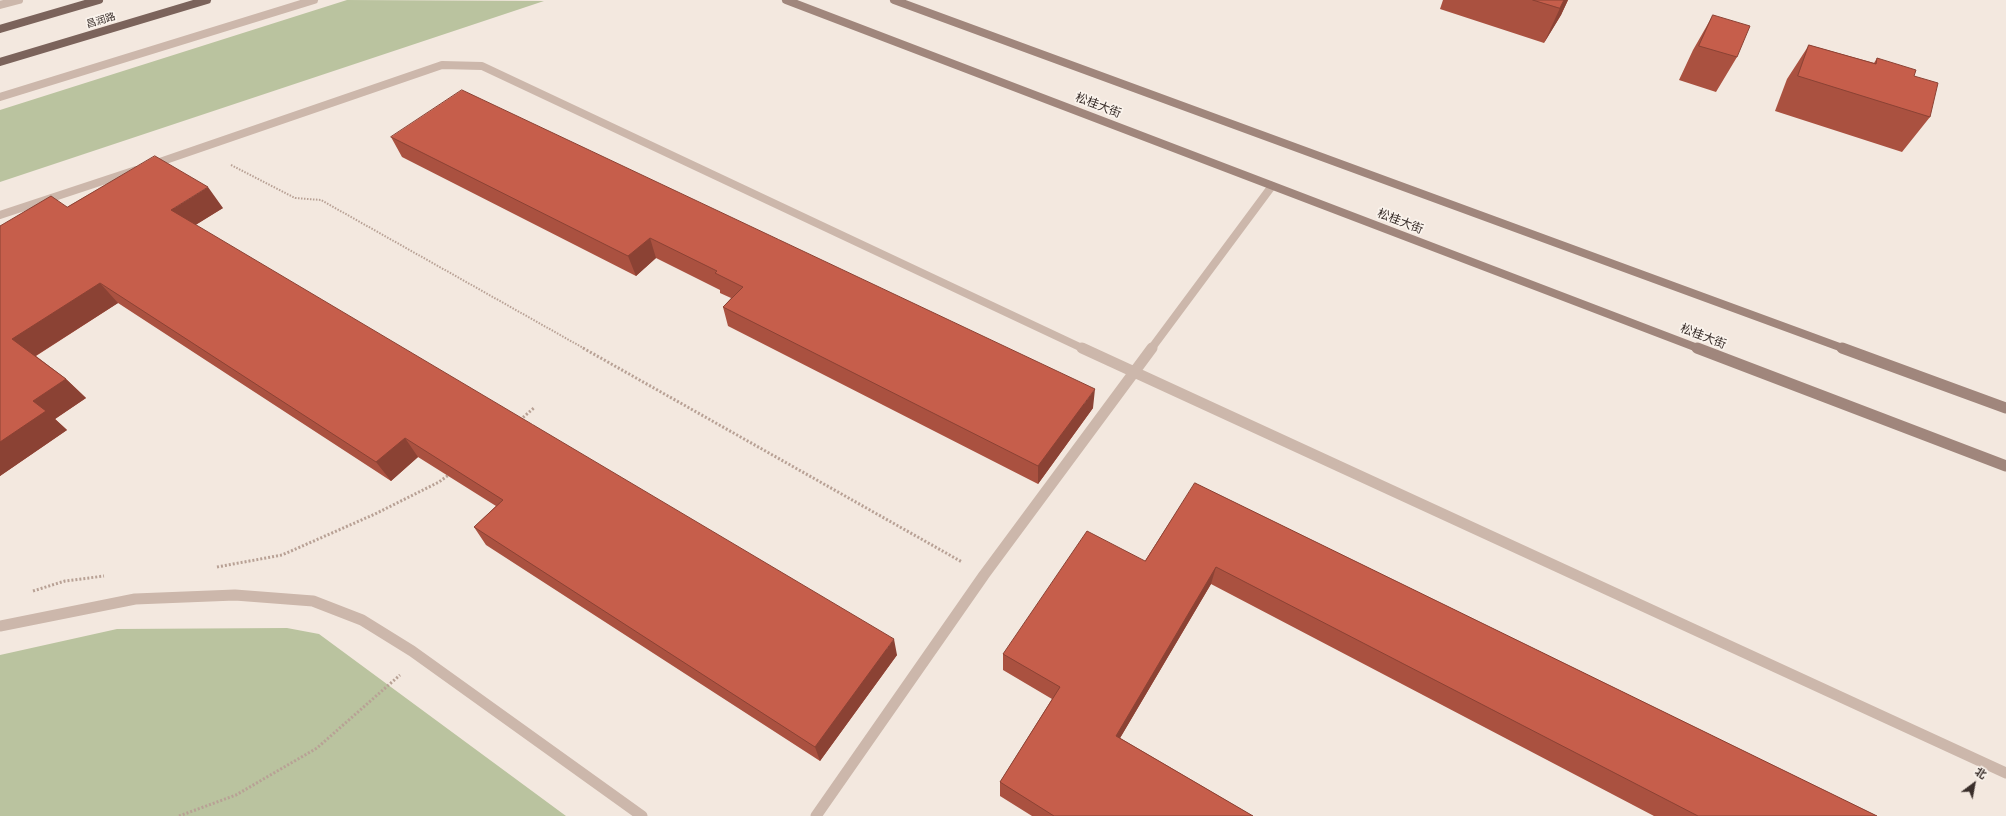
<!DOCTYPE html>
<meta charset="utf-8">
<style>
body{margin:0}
#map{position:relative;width:2006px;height:816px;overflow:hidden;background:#f3e8df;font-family:"DejaVu Sans","Noto Sans SC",sans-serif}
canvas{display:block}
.north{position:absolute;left:1954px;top:764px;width:40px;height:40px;-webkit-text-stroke:3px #faf3ec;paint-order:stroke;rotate:32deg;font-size:11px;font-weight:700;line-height:16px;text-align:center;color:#392e2a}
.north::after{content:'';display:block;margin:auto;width:14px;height:18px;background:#392e2a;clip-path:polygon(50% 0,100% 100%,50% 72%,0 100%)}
</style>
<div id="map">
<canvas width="2006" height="816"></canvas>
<div class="north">北</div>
</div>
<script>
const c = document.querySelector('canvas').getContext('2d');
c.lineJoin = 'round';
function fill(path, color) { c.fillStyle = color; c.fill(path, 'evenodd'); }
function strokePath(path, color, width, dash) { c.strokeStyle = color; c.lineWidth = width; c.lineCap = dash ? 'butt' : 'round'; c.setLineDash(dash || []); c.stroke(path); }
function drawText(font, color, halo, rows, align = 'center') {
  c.font = font + ' "DejaVu Sans","Noto Sans SC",sans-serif'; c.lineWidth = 3.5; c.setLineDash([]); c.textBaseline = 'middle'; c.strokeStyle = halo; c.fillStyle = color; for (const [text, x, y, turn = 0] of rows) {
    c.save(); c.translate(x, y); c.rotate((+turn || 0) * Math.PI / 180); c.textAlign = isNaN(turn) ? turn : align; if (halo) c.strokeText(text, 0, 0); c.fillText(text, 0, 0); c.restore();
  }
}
const green = new Path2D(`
 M347,0l197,1 -544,181v-72z
 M287,628l32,6 247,182h-566v-161l117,-26z`);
const pathFar1 = new Path2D(`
 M231,165l64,33 26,2 264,149`);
const path = new Path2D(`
 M583,348l379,214
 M520,420l15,-13
 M217,567l65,-12 93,-41 64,-32 11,-8
 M33,591l32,-10 39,-5
 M179,816l57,-21 81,-47 83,-73`);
const laneFar1 = new Path2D(`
 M151,165l291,-100 40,1 602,283
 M0,215l136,-45
 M1151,349l121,-163`);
const lane = new Path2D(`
 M1082,348l924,425
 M0,626l135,-27 100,-4 78,6 49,19 50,31 230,165
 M816,816l168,-241 168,-227`);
const street = new Path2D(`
 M0,5l19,-5
 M0,97l314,-97`);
const secondaryFar1 = new Path2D(`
 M786,0l914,349
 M894,0l951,349`);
const secondary = new Path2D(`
 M1697,348l309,118
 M1842,348l164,60`);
const primary = new Path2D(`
 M0,29l99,-29
 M0,62l207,-62`);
const wall = new Path2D(`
 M1443,0h125l-7,15 -17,28 -104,-34z
 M1713,15l24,42 -21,35 -37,-12 14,-30z
 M1809,45l65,18 3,-5 37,18 16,41 -28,35 -127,-41 12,-32z
 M391,137l702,271 -55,76 -310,-158 -5,-19 8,-9 -11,-5v-3l-64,-32 -20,18 -234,-119z
 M67,207l156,1 -28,17 702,430 -77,106 -334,-216 -12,-18 22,-21 -78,-49 -27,24 -273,-178 -82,53 30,23 20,19 -31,21 12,11 -67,46v-250z
 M1195,483l682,333h-223l-443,-232 -91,154 133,78h-221l-32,-20v-14l52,-83 -49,-29v-16l142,-93z`);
const shadedWall = new Path2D(`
 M1564,0h4l-7,15 -17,28 16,-35z
 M208,187l15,21 -37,23 -15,-21z
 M650,238l6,20 -20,18 -8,-20z
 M100,283l18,20 -86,55 -20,-19z
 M66,379l20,19 -31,21 12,11 -67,46v-34l33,-41z
 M1095,389l-2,19 -55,76v-18z
 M405,438l13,19 -27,24 -15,-19z
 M1216,567l-5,17 -98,166 3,-14z
 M894,639l3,16 -77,106 -5,-14z`);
const building = new Path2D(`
 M1533,0h31l-4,8z
 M1713,15l37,11 -13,31 -38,-11z
 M1809,45l67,19 1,-6 39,12 -2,6 24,7 -8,34 -132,-41z
 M462,90l633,299 -57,77 -315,-159 20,-20 -28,-14 2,-2 -67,-33 -22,18 -237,-119z
 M155,156l53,31 -37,23 723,429 -79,108 -341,-220 29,-27 -98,-62 -29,24 -276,-179 -88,56 54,40 -33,22 13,10 -46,31v-216l51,-30 16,11z
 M1195,483l682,333h-179l-482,-249 -100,169 137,80h-199l-54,-34 60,-95 -57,-33 84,-123 58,30z`);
const farStreetnames = [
 ["昌润路",101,21,-17]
];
const streetNames = [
 ["松桂大街",1098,106,21],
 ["松桂大街",1400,222,21],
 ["松桂大街",1703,337,21]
];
fill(green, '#bac39f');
strokePath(pathFar1, '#b8a195', 2, [1.5, 1.5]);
strokePath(path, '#b8a195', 3, [2, 2]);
strokePath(laneFar1, '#ccb7ab', 8);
strokePath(lane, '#ccb7ab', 11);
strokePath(street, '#ccb7ab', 8);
strokePath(secondaryFar1, '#a0867c', 8);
strokePath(secondary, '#a0867c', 11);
strokePath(primary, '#7b635b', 8);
fill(wall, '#aa5140');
fill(shadedWall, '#8b4234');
fill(building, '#c65e4b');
strokePath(building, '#8b4234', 1);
drawText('10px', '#392e2a', '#faf3ec', farStreetnames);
drawText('12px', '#392e2a', '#faf3ec', streetNames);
</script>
